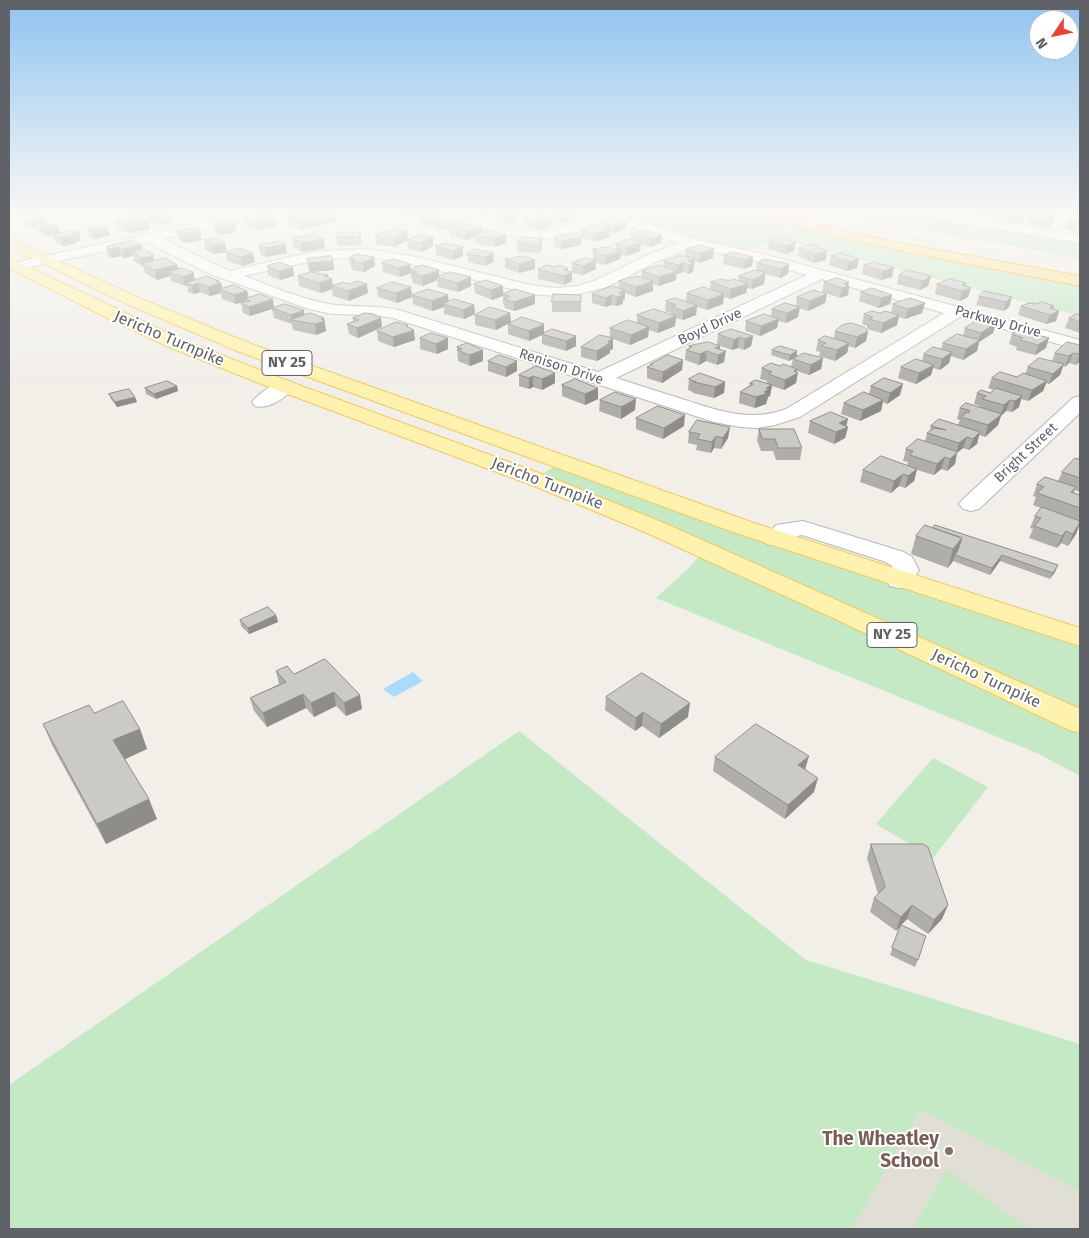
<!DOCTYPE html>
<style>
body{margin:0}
#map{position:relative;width:1089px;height:1238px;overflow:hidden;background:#f1efe8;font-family:"Fira Sans",sans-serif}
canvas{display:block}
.frame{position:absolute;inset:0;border:10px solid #5f6368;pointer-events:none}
.north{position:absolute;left:1029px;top:10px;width:50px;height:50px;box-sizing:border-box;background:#fff;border:1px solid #bfc1c3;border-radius:50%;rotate:236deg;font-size:14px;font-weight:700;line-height:20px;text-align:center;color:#5f6368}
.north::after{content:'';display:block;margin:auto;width:18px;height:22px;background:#ea4335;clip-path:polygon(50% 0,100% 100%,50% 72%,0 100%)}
</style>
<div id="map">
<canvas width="1089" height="1238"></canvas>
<div class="frame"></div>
<div class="north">N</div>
</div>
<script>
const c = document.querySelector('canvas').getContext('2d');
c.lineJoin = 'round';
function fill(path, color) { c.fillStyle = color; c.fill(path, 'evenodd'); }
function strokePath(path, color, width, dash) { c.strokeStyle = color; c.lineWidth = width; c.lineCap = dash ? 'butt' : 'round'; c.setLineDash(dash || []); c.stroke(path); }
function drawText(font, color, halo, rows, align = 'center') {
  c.font = font + ' "Fira Sans",sans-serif'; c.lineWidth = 4; c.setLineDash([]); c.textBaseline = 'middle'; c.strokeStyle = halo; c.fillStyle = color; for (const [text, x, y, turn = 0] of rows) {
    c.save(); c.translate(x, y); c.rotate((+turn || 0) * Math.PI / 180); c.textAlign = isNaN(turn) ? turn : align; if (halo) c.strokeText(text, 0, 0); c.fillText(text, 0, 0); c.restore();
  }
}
const education = new Path2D(`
 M921,1110l159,82v37h-228z`);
const green = new Path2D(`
 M652,213l84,1 217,47 127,24v31l-301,-77c-10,4 -23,11 -33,11 -38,0 -77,-17 -112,-29z
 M780,213l300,55 -174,-30z
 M822,213h91l167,28v17z
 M562,462l323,113 195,62v139l-43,-23 -381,-155 36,-33 11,-15 -169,-71z
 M519,731l287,229 274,84v148l-159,-82 -69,119h-843v-144z
 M933,758l55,29 -55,71 -57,-34z
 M946,1169l82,60h-115z`);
const water = new Path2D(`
 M413,672l10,9 -29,16 -11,-8z`);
const minor = new Path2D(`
 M246,213h24l-6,4 -102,22 67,32 88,-20 53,-2 51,9 110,27 24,3 23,-2 18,-6 54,-26 28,-11 -68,-22 -41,14 -34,6 -46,-8 -53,-17 -1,-3c21,0 36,7 56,12 41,12 67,6 106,-8l-5,-4h24l78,26 69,15 317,86v10l-120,-33 -160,100 -25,8 -18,3 -17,-1 -26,-5 -321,-104 -18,-3 -43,-1 -23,-5 -99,-35 -63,-32 -130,28 -5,-1 -2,-3 2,-3 5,-1zM692,247l64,14 51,14 -209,97 -196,-61c-26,-7 -48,-3 -73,-7 -29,-5 -57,-18 -85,-28l73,-16 53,-3 51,9 110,28 36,3 40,-10 53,-27zM822,279l122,34 -158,96c-36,14 -69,1 -104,-10 -22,-7 -44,-14 -66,-21z
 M919,213h29l132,22v8l-155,-26z
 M285,380l7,2 3,4c-8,11 -26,24 -40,20l-3,-4c7,-9 22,-19 33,-22z
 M1080,396v17l-101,96 -8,2 -8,-2 -4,-5 4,-5 110,-101z
 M803,521l101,31 8,5 7,13 -11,16 -9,2 -9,-2 -4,-6 7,-10 -1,-4 -6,-4 -84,-27c-16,2 -17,14 -35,9l-3,-5 12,-14z`);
const major = new Path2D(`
 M9,238l132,61 113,46 500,178 326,105v18l-344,-113 -494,-180 -113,-48 -120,-58z
 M9,258l174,82 105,41 262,96 114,46 416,186v24l-11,-3 -240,-114 -182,-83 -113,-47 -260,-97 -103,-41 -64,-30 -98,-50z`);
const highway = new Path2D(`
 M742,213h23l141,31 174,32v10l-174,-34 -158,-35z`);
const wall = new Path2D(`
 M122,213h48l3,9 -15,3 -10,-4 2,8 -21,4 -11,-5 -2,-8h30l-1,-5 -8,2 -15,-3z
 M396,213h19v2l-11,2 -8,-3z
 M474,213h19l-11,3z
 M494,213h24v8l-8,2 -15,-4z
 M551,213h27v4l-18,6 -9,-3v6l-15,4 -10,-3 -1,-8 25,-2z
 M630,213h14l-6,2z
 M971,213h27v1l-7,4z
 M998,213h27l-1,6 -7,4 -20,-5z
 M417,214l20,1 1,4 44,13 24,3v8l-11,4 -20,-4v-5l-10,2 -15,-4v-5l-15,-3v-4l-7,2 -10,-4z
 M1028,214l28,1 -3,8 -5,5 -22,-5z
 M1080,214v18l-15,-3 3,-8 11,-3z
 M23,216l23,6 11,4 2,7 22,7 -4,2v1l-14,3 -7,-3 -3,-8 -8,1 -6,-4 -1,-4h-4l-9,-4z
 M288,216l50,5 -37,9 -12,-6z
 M244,217l31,1 2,8 -20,4 -11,-5z
 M626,221l-1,8 -12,5 -3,-1v4l-15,5 -14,-4v-8l20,-4 1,-3z
 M213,223h22l1,9 -15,3 -6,-3z
 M108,227l2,8 -15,4 -5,-2 -3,-9z
 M643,230l18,13 -11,4 -9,-2 -1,6 -13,5 -6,-1 -1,4 -15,6 -9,-2v6l-13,6 -11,-2v8l-8,4 -26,-6v-10l34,3v-9l21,-4v-10h23v-5l15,-4v-6z
 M177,231h23l2,9 -18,3 -5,-4z
 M407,231l1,9 -14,7 -18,-3 -1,-8 13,-4z
 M360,232l1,9 -1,4 -22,1 -1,-9z
 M433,237v9l-11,6 -14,-3 -1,-8z
 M554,237l27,8 -20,4 -7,-3z
 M776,237l18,14 -9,3 -17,-5 1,-10z
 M292,238l33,10 -23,4 -8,-5z
 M542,238v9l-3,6 -22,-1v-9z
 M204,240l21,3 1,9 27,1 2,9 -13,4 -15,-5 -1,-9 -13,2 -8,-5z
 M141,245l1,5 13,11 22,4 1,4 15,3 2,8 24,2 2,1 1,6 25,2 2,6 25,10 31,8 19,3 2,13 -10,4 -23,-5 -1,-6 -18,-6 -2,-9 -22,7 -7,-3 -2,-10 5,-2 -10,3 -14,-5 -1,-6 -11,3 -10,-4 -6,2 -6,-2 -1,-7 -2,1 -14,-5 -1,-5 -13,4 -12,-7 -2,-6 -9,-6 -1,-5 -9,2 -3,-2 -9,2 -4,-2 -2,-9z
 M259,245l28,8 -21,4 -6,-3z
 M435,246l28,1v9l-10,4 -17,-5z
 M821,247v1l6,3 -1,9 -13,3 -15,-7 1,-8z
 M686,249l27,9 -14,5 -5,-2 -1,11 -5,2 -5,-2 -7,2v6l-17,6 -6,-2v7l-18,6 -10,-4v6l-2,1v4l-7,2 -5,-1 -6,2 -13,-4v-9l26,-6 1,-7 22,-4 1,-6 21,-4 1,-6 21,-5z
 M493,253l1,8 -8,5 -18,-4 -1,-8z
 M841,253l16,15 -10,3 -18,-6 2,-9z
 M357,254l18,12 -11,6 -12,-2 -3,-12z
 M724,255l29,2 -1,9 -8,3 -21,-5z
 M307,259l26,2 1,9 -21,2 15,3 1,3 4,8 35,7 -19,8 -16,-5 -1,-7 -11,4 -22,-7 -1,-10 12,-4 -2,-4z
 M505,259l30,10 -16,4 -14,-5z
 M875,262l17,15 -11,3 -19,-6 2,-9z
 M382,263l28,1 1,9 -11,4 -17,-5z
 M757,263l32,1 -1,10 -8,4 -15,-4 -1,10 -12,5 -5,-1 -1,5 -16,6 -6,-2 -1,7 -16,6 -10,-3 -1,8 -13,5 -7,-2 -1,8 -17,7 -9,-3 -1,7 -18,8 -17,-6v10l-3,1v3l-13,8 -16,-4v-10l29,-10v-9l27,-5v-8l33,-1 1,-1 -6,-2 1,-10h20l1,-8 23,-3 1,-8 28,-1v-5l17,-6z
 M267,266l27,10 -14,4 -12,-5z
 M410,270l29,6 32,1v9l-13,6 -20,-5 -1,-7 -14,6 -10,-3 -1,-4h-1z
 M899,275l32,1 -3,10 -8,4 -23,-6z
 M824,282l25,4 -1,9 -8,3 -18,-6z
 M966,283l-1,3 6,2 -3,9 -8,4 -25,-7 2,-10z
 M474,284l29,10 32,1v9l-21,7 -9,-3 -1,-4h-1v-8l-11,4 -17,-7z
 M411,287l1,10 -15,6 -19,-6 -1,-9z
 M861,292l31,3 -2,9 -11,4 -20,-7z
 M827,294l-2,9 -17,8 -9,-3 -1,9 -12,6 -8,-2 -1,7 -17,8 -15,-5 1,-10 25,-5 1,-7 24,-3 1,-9z
 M412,295l37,7 25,3 1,9 -11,5 -20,-5v-7l-12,4 -19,-7z
 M581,295v17h-29v-10z
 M979,296l33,1 -3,10 -5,4 -28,-6z
 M893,304l29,9 -17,6 -6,-2 -2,8 -16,8 -14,-4v-3l-5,-2 2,-10 27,-1z
 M1021,306l38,5 -3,10 -10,3 -28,-9z
 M510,313l1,9 33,11 32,3v10l-10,5 -24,-7v-9l-13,6 -21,-7v-10l-12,6 -21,-5v-10z
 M1080,315v18l-15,-5 4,-10z
 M353,318l29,9 -24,11 -9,-4 -2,-10 6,-2z
 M408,327l7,13 -21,7 -16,-6 -1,-10z
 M965,328l28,5 -14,9 -2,9 -14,9 -12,-4 -2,7 -9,7 -7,-2 -2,7 -15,9 -18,-6 3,-11 21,-6 2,-7 17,-5 2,-6 20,-7z
 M1019,330l27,18 -11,7 -19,-5 1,-3 -8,-3 3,-10z
 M835,331h33l-2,10 -11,7 -6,-2 -2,7 -12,8 -16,-5 1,-4 -4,-1 2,-11 16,-2z
 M718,334l35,2 -2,10 -7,4 -6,-2 -6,2 -12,-4v3l4,13 -7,3 -11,-4 -7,4 -14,-5 1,-10 3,-2v-2l28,-1z
 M420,338h28v11l-11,5 -17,-5z
 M1080,345v16l-4,4 -7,-2 -4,4 -2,-1 -3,9 -11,9 -3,-1 -3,8 -15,10 -7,-2 -2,8 -7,5 -6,-1 -5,4 -3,10 -13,12 -6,-2 -2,9 -8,6 -6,-2 -6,5 -2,11 -8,7 -6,-2 -7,6 -17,-5 -3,11 -9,7 -6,-2 -8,7 -31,-11 3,-12 44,-4 1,-4 -5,-1 3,-12 19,-8 2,-8 3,-2 1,-5 27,-1 2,-5 -3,-1 3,-11 20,-1v-1l-6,-2 3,-11h13l4,-3 -6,-2 4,-10 25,-1 8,-3 3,-7 24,-6 3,-8z
 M457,347l26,3v11l-13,5 -12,-5z
 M772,350l25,6 -8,5 -18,-6z
 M823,358l-2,11 -12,6 -12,-4 -1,12 -12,7 -12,-4 -2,10 -2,1 -2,7 -11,4 -16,-5 1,-11 9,-6 1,-3h17v-2l-7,-2 2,-11 18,-2 11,1 2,-8z
 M683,360l-1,10 -20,13 -15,-5v-11l3,-2 1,-1z
 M488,361h29v10l-11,6 -18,-6z
 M536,366l19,17 -13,7 -9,-3 -4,2 -10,-3v-11z
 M689,379l36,3 -1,11 -10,5 -21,-5v-1l-5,-2z
 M562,385l36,14 -13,6 -23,-9z
 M177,386l1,5 -22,8 -10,-5 -1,-6z
 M871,386l29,9 -13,9 -4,-2 -2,9 -21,10 -19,-7 3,-11 25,-9z
 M109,394l28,8 -20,5 -6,-8z
 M600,400l35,10 -14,9 -22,-8z
 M636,418l48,8 -21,13 -27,-10z
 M810,421l38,6 -3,11 -11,6 -26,-11z
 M759,429l43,19 -2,12h-24l-3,-9h-12l-4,-11z
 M689,432l39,6 -7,11 -7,-1 -3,5 -15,-3 1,-5 -9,-2z
 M1080,452v40l-5,-2 -1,3 6,2v28l-4,11 -8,12 -7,-3 -4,5 -28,-10 4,-9 -3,-1 5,-12 6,-8 -8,-3 3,-8 -3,-1 4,-12 21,-3 4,-9 16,-13z
 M925,525l130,47 -5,7 -50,-18 -10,14 -37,-14 -5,7 -37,-14 5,-18z
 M276,615l2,7 -29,12 -8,-8 -1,-6z
 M325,659l37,50 -16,7 -10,-10 -22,11 -8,-9 -39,19 -13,-16 -4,-13 29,-14 -3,-13 18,3z
 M606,697l82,20 -29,21 -17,-12 -7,5 -30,-21z
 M94,713l46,16 7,20 -22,10 32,60 -51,25 -54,-99 -9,-21z
 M715,757l90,13 9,22 -29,27 -72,-48z
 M871,844l77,61 -6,14 -14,15 -21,-15 -6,6 17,35 -3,7 -25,-12 10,-28 -4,4 -26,-19 4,-14 4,-4 -11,-36z`);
const shadedWall = new Path2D(`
 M9,213h12l1,2 -13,3z
 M136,213h9v2l-8,2z
 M171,213l2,9 -15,3 -2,-8z
 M336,213l2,8 -37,9 -2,-9z
 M404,213h11v2l-11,2z
 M482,213h11l-11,3z
 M518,213v8l-8,2 -1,-8z
 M566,213h12v4l-18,6 1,-8z
 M993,213h5v1l-7,4z
 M1022,213h3l-1,6 -7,4 3,-8z
 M437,215l1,5h-3v4l-7,2v-9z
 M1056,215l-3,8 -5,5 3,-9z
 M45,217l3,8 -12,-1 2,4h-4l-2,-8z
 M551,217v9l-15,4v-8z
 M275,218l2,8 -20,4 -2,-8z
 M148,220l2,9 -21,4 -2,-8z
 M457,221l1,8 -8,-2v4l-1,1v-9z
 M626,221l-1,8 -12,5v-8z
 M235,223l1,9 -15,3 -2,-8z
 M57,226l3,8 -15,2 -3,-9z
 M108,227l2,8 -15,4 -3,-9z
 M482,228v8l-8,-1 1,3 -10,2v-8z
 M610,229v8l-15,5 1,-8z
 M200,231l2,9 -18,3 -2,-9z
 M407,231l1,9 -14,7v-8z
 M79,232l2,8 -4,2v1l-14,3 -3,-8z
 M360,232l1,9 -1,4 -1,-8z
 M506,235v8l-11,4 -1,-9z
 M662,235l-1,8 -11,4v-8z
 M433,237v9l-11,6 -1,-9z
 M581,237v8l-20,4 1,-8z
 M542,238v9l-3,6v-8z
 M324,239l1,9 -23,4 -1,-9z
 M641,242l-1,9 -13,5v-9z
 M796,242l-2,9 -9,3 1,-8z
 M225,243l1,9 -13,2 -2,-8z
 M286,244l1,9 -21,4 -1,-9z
 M141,245l2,9 -11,-2 1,4 -9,2 -2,-9z
 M119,247l2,9 -9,2 -2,-9z
 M463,247v9l-10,4v-9z
 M821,247l-1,5 7,-1 -1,9 -13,3 2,-9 4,-6z
 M714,249l-1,9 -14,5 1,-9z
 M621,251l-1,8 -15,6v-9z
 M253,253l2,9 -13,4 -2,-9z
 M493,253l1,8 -8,5v-9z
 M153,254l2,9 -13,1 -1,-6z
 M374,257l1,9 -11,6 -1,-9z
 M753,257l-1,9 -8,3 1,-9z
 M695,259l-2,13 -5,2 1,-9 -1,-4z
 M859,259l-2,9 -10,3 2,-9z
 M535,260v9l-16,4v-9z
 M596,260v9l-13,6v-9z
 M333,261l1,9 -24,2 -1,-9z
 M684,263l-1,9 -6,2 1,-9z
 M410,264l1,9 -11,4 -1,-9z
 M789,264l-1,10 -8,4 1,-9z
 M177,265l3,9 -11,-2 1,4 -13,4 -2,-10z
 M293,267l1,9 -14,4 -1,-9z
 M568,268v6l4,-2v9l-8,4v-15z
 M894,268l-2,9 -11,3 2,-9z
 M439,270v8l-2,-1v3l-14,6 -1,-10z
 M677,271l-1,9 -17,6v-9z
 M191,272h2l3,11h-10l1,2 -2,1 -2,-9z
 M765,272l-1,12 -12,5 1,-9z
 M328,275l1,5 3,-1 1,8 -1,-1v3l-11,4 -2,-10 5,-7z
 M931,276l-3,10 -8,4 3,-9z
 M471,277v9l-13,6 -1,-9z
 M216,281h3v2h2l1,7 -2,-1 1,4 -11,3 -2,-9z
 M653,281v10l-18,6 1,-10z
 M849,282l-1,4h1l-1,9 -8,3 2,-10 2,-4z
 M198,283l2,9 -6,2 -2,-9z
 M966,283l-2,8 7,-3 -3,9 -8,4 2,-10v-6z
 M367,284l1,9 -19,8 -1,-10z
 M748,284l-2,9 -16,6 1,-10z
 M503,286v10l-11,4 -1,-10z
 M411,287l1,10 -15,6 -1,-10z
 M625,290v9l-2,1v4l-7,2 1,-9 2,-4z
 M247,291l2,9 -4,-1 1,2 -10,3 -2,-9z
 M724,294l-1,10 -16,6 1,-10z
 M827,294l-2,9 -17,8 2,-10z
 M448,295l1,10 -6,-1 1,3 -12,4v-10z
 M535,295v9l-21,7v-9z
 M612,295l-1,10 -6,2 1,-9z
 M892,295l-2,9 -11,4 2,-10z
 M1012,297l-3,10 -5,4 2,-9z
 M273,299l1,10 -2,-1v1l-22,7 -1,-9z
 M925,303l-3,10 -17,6 3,-10z
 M474,305l1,9 -11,5 -1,-9z
 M697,305l-1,10 -13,5v-9z
 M1054,306l-2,8 7,-3 -3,10 -10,3 4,-9v-7z
 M800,307l-2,10 -12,6 1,-10z
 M304,310l1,10h-13l-1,-5z
 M510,313l1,9 -15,8 -1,-10z
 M899,315l-2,10 -16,8 2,-10z
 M676,316l-1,10 -17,7 1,-10z
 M324,318l2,13 -10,4 -1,-11 6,-5z
 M381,318l1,9 -24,11 -1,-10z
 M779,319l-2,9 -17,8 1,-10z
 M996,323l-3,10 -14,9 -2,9 -14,9 3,-11 12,-8 3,-8z
 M544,324v10l-15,7v-10z
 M408,325l1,7 5,-2 1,10 -21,7 -1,-10z
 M649,327l-1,10 -18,8 1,-10z
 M868,331l-2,10 -11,7 2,-11z
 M576,336v10l-10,5v-10z
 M753,336l-2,10 -7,4 1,-11z
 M739,337l-1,11 -6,2 2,-10z
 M448,338v11l-11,5 -1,-10z
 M613,338v11l-3,1v3l-13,8v-10l11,-9z
 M1049,338l-3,10 -11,7 3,-10z
 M849,343l-2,10 -12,8 2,-11z
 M720,346l-1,8 7,-3 -2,11 -7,3 1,-10 -3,-7z
 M483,350v11l-13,5 -1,-11z
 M707,351l-1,10 -7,4 1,-11z
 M797,351v5l-8,5 1,-6z
 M952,352l-3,11 -9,7 2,-11z
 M1073,353l-4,10 -4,4 4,-11z
 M1080,354v7l-4,4z
 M823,358l-2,11 -12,6 2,-10z
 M683,360l-1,10 -20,13 1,-11z
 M517,361v10l-11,6v-10z
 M1064,364l-4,11 -11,9 4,-10z
 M934,365l-3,10 -15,9 3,-11z
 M797,369l-1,4h2l-2,10 -12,7 1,-10 9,-9z
 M555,373v10l-13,7v-11z
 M533,376v11l-4,2v-11z
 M1047,381l-4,10 -15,10 4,-11z
 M725,382l-1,11 -10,5 1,-11z
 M903,384l-3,11 -13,9 3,-11z
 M772,385l-2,11 -2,1 -2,7 -11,4 1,-11 10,-9z
 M177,386l1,5 -22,8 -2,-5z
 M598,388v11l-13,6v-11z
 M1022,396l-3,11 -7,5 3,-11z
 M135,397l2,5 -20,5 -2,-5z
 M636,399l-1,11 -14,9v-12z
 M883,400l-2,11 -21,10 3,-11z
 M1010,400l-4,11 -5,5 -3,9 -13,12 3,-12 13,-11 3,-9z
 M685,415l-1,11 -21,13 1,-11z
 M848,419l-2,8h2l-3,11 -11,6 2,-12 3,-9z
 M730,427l-2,11 -7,11 2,-11z
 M980,432l-3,12 -8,6 4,-11z
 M716,436l-2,12 -3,5 1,-11z
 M967,437l-4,11 -6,5 -2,11 -8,7 3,-12 6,-6 3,-10z
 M945,457l-4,12 -7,6 3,-11z
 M917,469l-3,12 -9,7 3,-12z
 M903,474l-4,12 -8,7 3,-12z
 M1080,522l-4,12 -8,12 5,-12z
 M1066,531l-5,12 -4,5 5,-12z
 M962,538l-5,18 -2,-1 -2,6 -5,7 5,-19z
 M1002,555l-2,6 -10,14 2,-7z
 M1058,565l-3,7 -5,7 3,-6z
 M276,615l2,7 -29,12 -1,-6z
 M334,692l2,14 -22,11 -3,-14z
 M303,694l3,14 -39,19 -4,-14z
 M360,695l2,14 -16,7 -2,-13z
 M690,703l-2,14 -29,21 2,-14z
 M643,712l-1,14 -7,5 1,-13z
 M140,729l7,20 -26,12 -8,-21z
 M809,756l-4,14 -7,-5z
 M818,778l-4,14 -29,27 3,-14z
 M149,799l8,20 -51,25 -9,-20z
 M912,905l-5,14 -11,12 5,-14z
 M948,905l-6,14 -14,15 6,-14z`);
const building = new Path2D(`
 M36,213l9,4 -13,3 -9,-4z
 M146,213h25l-15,4z
 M263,213l12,5 -20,4 -11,-5z
 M304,213h32l-37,8 -11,-5z
 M422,213h9l6,2 -9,2 -11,-3z
 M501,213h16l-8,2z
 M553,213h13l-5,2z
 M1012,213h10l-2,2z
 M1030,213h14l12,2 -5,4 -23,-5z
 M540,214l11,3 -15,5 -11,-3z
 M141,217l7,3 -21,5 -11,-5z
 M443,217l14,4 -8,2 -14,-3z
 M1071,217l9,1v5l-12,-2z
 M614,218l12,3 -13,5 -11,-3z
 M229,220l6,3 -16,4 -6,-4z
 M47,222l10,4 -15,1 -6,-3z
 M465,223l17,5 -17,4 -15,-5z
 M103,225l5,2 -16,3 -5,-2z
 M596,225l14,4 -14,5 -15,-4z
 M196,228l4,3 -18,3 -5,-3z
 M393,229l14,2 -13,8 -19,-3 9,-5 4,1z
 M74,230l5,2 -7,1 2,1 -14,4 -7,-3z
 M489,230l17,5 -12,3 -20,-3z
 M643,230l19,5 -12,4 -19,-5z
 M338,232h22l-1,5h-22z
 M573,233l8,4 -19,4 -8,-4z
 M315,234l9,5 -23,4 -9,-5z
 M419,235l14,2 -12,6 -14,-2z
 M521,237l21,1 -3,7 -22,-2z
 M776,237l20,5 -10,4 -17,-5 3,-1 -3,-1z
 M217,238l8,5 -14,3 -7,-6z
 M629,239l12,3 -14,5 -11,-3z
 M133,240l8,5 -19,4 -3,-2 -9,2 -4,-2z
 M280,241l6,3 -21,4 -6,-3z
 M446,243l17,4 -10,4 -18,-5z
 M813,244l8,3 -2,1 8,3 -12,3 -16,-6z
 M700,245l14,4 -14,5 -14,-5z
 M608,247l13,4 -16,5 -12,-3 5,-2 -5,-2z
 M239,248l14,5 -13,4 -14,-5z
 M145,249l8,5h-2l2,2 -12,2 -9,-6z
 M475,249l18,4 -7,4 -19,-3z
 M732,252l21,5 -8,3 -21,-5z
 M841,253l18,6 -10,3 -18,-6z
 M357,254l17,3 -11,6 -13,-2 5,-2 -6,-1z
 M681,255l14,4 -7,2 6,2 -5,2 -5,-2 -6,2 -14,-4z
 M331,256l2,5 -24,2 -2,-4z
 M524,256l11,4 -16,4 -14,-5z
 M165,258l12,7 -22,5 -13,-6z
 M585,258l11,2 -13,6 -11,-3z
 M393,259l17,5 -11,4 -17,-5z
 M764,259l25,5 -8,5 -24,-6z
 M280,262l13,5 -14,4 -12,-5z
 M875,262l19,6 -11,3 -19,-6z
 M422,265l17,5 -17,6 -10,-3 5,-1 -7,-2z
 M547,265l8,2 3,-2 10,3 -4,2 8,2 -8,4 -26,-7z
 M659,265l18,6 -18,6 -17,-6z
 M182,268l11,4h-2l3,1 -11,4 -14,-5z
 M755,270l10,2 -3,2h3l-12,6 -14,-4z
 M907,270l24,6 -8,5 -24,-6z
 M311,272l17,3 -4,1 8,3 -13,4 -21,-7z
 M450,272l21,5 -14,6 -20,-6z
 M207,276l12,5h-3l5,2 -13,4 -10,-4 -6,2 -6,-2z
 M637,276l16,5 -17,6 -17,-6z
 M837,278l12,4 -5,2 5,2 -7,2 -18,-6z
 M722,279l6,2 6,-2 14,5 -17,5 -20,-7z
 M950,279l16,4 -4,2 9,3 -9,3 -25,-7z
 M486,280l17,6 -12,4 -17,-6z
 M357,281l10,3 -19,7 -16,-5 11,-4 6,2z
 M392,282l19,5 -15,6 -19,-5z
 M234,285l13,6 -13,4 -14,-6z
 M612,286l13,4 -6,3 5,1 -7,3 -5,-2 -6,3 -14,-4z
 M703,287l21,7 -16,6 -21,-7z
 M872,288l20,7 -11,3 -20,-6z
 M428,289l20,6 -16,6 -20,-6z
 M515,289l20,6 -21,7 -10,-3 6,-3 -7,-2z
 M814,290l13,4 -17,7 -13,-4z
 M984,291l28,6 -6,5 -27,-6z
 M260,294l13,5 -24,8 -8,-4 9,-2 -5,-2z
 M553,294l28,1v7h-29z
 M675,298l22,7 -14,6 -12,-5 5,-1 -10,-4z
 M910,298l15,5 -17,6 -15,-5z
 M454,299l20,6 -11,5 -20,-6z
 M1042,302l12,4 -4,2 9,3 -9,4 -29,-9 8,-3 6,1z
 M785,303l15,4 -13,6 -15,-4z
 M285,304l19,6 -13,5 -19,-7z
 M490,307l20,6 -15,7 -20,-5z
 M654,309l22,7 -17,7 -22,-8z
 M872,311l8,2 5,-2 14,4 -16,8 -14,-4 4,-2 -9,-3z
 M310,313l14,5 -3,1 4,2 -10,3 -24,-4z
 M365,313l8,1 8,4 -24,10 -10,-4 12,-4 -6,-2z
 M764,314l15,5 -18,7 -15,-5z
 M1077,314l3,1v7l-11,-4z
 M522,317l22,7 -15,7 -21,-7z
 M980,319l16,4 -15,10 -16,-5z
 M628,320l21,7 -18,8 -21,-7z
 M396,322l12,3 -2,1 8,4 -21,7 -16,-6z
 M851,323l13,4 4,4 -11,6 -22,-6 7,-6z
 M552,329l24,7 -10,5 -24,-7z
 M731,329l22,7 -8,3 -6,-2 -5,3 -16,-6z
 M1019,330l30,8 -11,7 -18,-5 3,-2 -11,-4z
 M431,333l17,5 -12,6 -16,-6z
 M957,334l23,6 -14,9 -23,-6z
 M600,335l13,3 -5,4 2,1 -13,8 -16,-4z
 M825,336l24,7 -12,7 -16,-4 5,-3 -8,-3z
 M708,342l12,4 -5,2 11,3 -8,4 -11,-4 -7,3 -14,-4 6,-3 -3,-1z
 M1067,342l13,3v9l-7,-1 -4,3 -14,-3z
 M467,343l16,7 -14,5 -12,-5 5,-1 -5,-2z
 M780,346l17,5 -7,4 -18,-5z
 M933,347l19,5 -10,7 -18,-5z
 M804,353l19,5 -12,7 -18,-6z
 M499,355l18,6 -11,6 -18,-6z
 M668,355l15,5 -20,12 -16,-5 6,-3h-2z
 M1039,358l25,6 -11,10 -25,-7z
 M916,359l18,6 -15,8 -18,-6z
 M771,363l9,3 3,-2 14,5 -3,2 4,2 -13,7 -17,-6 4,-2 -10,-4z
 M536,366l19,7 -13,6 -9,-3 -4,2 -10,-3z
 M1000,372l17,5 6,-4 24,8 -15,9 -40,-12z
 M700,373l25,9 -10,5 -21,-5h2l-7,-3z
 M884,378l19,6 -13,9 -19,-7z
 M575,379l23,9 -13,6 -23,-9z
 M756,380l16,5 -6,3 3,1 -5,3 4,1 -12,4 -16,-5 13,-8 -3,-1z
 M167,381l10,5 -23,8 -9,-6z
 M996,388l26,8 -7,5 -5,-1 -6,5 -22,-6 4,-3 -9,-3 4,-3 9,3z
 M129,389l6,8 -20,5 -6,-8z
 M615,392l21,7 -15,8 -21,-7z
 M864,392l19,8 -20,10 -19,-7z
 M966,403l36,11 -14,11 -27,-8 6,-5 2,1v-3l-9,-2z
 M658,406l27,9 -21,13 -28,-10z
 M831,412l17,7 -9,4 9,4 -12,5 -26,-11z
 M939,419l41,13 -7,7 -6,-2 -8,6 -32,-10 7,-5 12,2 -15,-4z
 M697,420l33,7 -7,11 -7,-2 -4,6 -15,-3 3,-5 -11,-2z
 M759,429h35l8,19h-24l-3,-9h-12z
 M918,439l40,13 -8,7 -5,-2 -8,7 -27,-9 3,-4 -7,-2z
 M881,456l36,13 -9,7 -5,-2 -9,7 -31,-11z
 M1075,458l5,2v18l-18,-6z
 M1045,477l31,10 -5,5 9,3v13l-43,-15 7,-6 -7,-3z
 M1042,507l38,14v1l-7,12 -7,-3 -4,5 -28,-10 7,-8 -6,-2z
 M925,525l37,13 -9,11 -37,-13z
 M935,525l123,40 -5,8 -51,-18 -10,13 -37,-13 3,-5 4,-12 -29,-10z
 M268,607l8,8 -28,13 -8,-8z
 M325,659l35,36 -16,8 -10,-11 -23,11 -8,-9 -40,19 -13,-15 36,-16 -10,-11 11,-5 7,8z
 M642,673l48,30 -29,21 -18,-12 -7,6 -30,-21z
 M123,701l17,28 -27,11 36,59 -52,25 -54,-100 46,-19 5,8z
 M756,724l53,32 -11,9 20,13 -30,27 -73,-48z
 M871,844h52l5,3 20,58 -14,15 -22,-15 -11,12 -27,-19 11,-11z
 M901,925l25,11 -8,24 -26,-12z`);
const markers = [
 [949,1151,5,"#8d6e63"]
];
const farStreetnames = [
 ["Parkway Drive",998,322,15],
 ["Boyd Drive",710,327,-25],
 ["Renison Drive",561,367,18],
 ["Bright Street",1026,453,-43]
];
const shields = [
 [287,363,50],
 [892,635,50]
];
const shieldNames = [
 ["NY 25",287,363],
 ["NY 25",892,635]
];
const streetNames = [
 ["Jericho Turnpike",169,339,23],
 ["Jericho Turnpike",547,484,21],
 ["Jericho Turnpike",986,679,25]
];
const nearEducationnames = [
 ["The Wheatley",939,1140],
 ["School",939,1162]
];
fill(education, '#e1ded6');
fill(green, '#c5e8c5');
fill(water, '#aadaff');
strokePath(minor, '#b5b8bc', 2);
strokePath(major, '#f2c960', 2);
strokePath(highway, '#f9ab00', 2);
fill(minor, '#fff');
fill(major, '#fff2af');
fill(highway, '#fde293');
fill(wall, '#afaea9');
fill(shadedWall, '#8f8d8a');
fill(building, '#cccac5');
strokePath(building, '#8f8d8a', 1);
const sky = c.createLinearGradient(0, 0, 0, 386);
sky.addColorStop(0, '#8fc3f1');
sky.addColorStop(0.55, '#f9f8f5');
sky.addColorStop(1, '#f9f8f500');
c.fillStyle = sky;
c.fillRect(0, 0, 1089, 386);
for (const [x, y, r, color] of markers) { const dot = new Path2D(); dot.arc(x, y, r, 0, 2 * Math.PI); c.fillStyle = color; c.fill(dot); strokePath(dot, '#fff', 2); }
drawText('14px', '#5f6368', '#fff', farStreetnames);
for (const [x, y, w] of shields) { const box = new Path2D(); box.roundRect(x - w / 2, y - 12.5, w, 25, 4); c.fillStyle = '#fff'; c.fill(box); strokePath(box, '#5f6368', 1); }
drawText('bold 15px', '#5f6368', null, shieldNames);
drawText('16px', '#5f6368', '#fff', streetNames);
drawText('bold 19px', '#785e54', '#fff', nearEducationnames, 'right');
</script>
